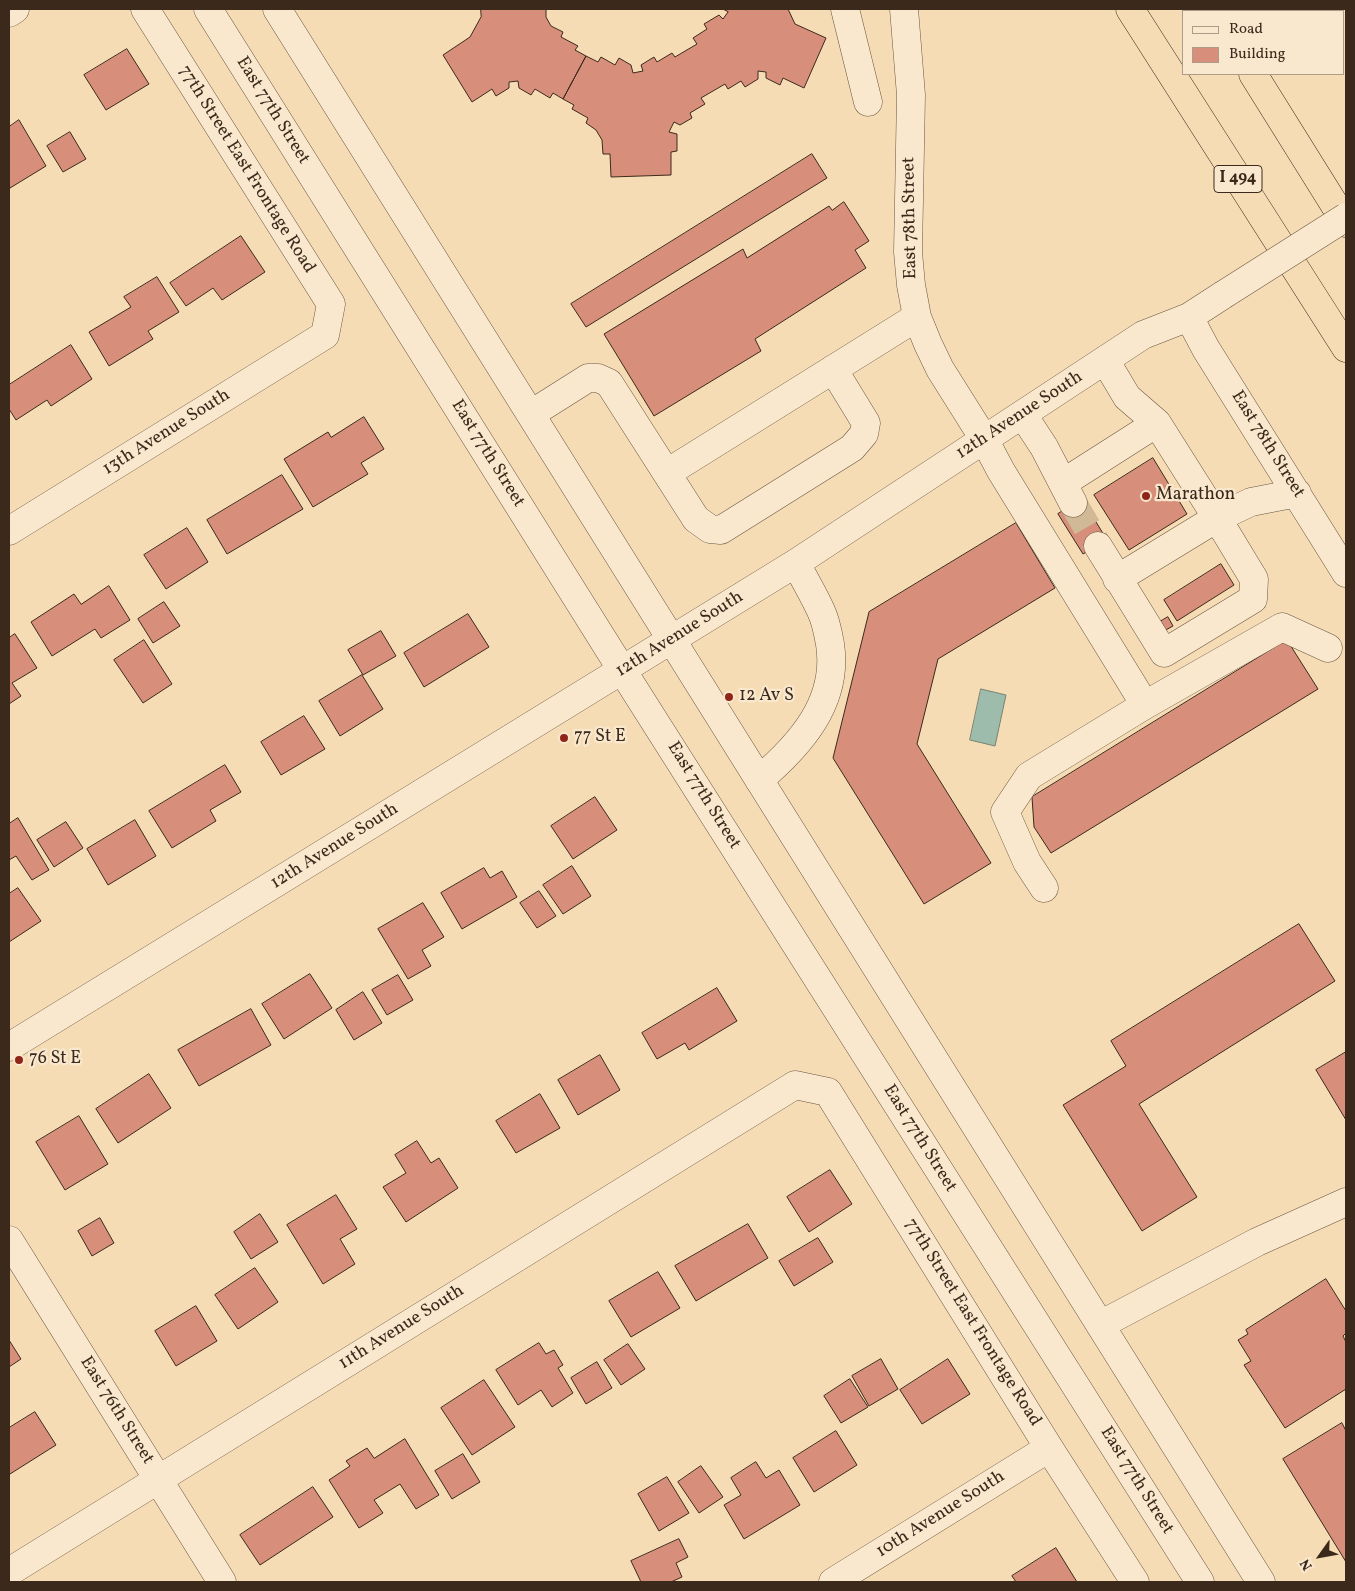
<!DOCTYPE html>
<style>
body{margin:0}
#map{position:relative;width:1355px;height:1591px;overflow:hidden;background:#f6dcb4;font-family:Vollkorn,serif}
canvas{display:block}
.frame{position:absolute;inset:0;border:10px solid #3b2a1c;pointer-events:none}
.legend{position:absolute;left:1182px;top:10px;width:162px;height:65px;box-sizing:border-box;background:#f9e8ce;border:1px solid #ad9c87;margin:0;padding:6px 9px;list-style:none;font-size:15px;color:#3b2a1c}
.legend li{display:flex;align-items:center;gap:10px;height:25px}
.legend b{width:25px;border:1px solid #ad9c87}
.north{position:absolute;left:1295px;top:1531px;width:50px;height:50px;-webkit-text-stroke:4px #f9e8ce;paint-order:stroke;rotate:238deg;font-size:14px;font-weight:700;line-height:20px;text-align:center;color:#3b2a1c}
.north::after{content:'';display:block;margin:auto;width:18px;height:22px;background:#3b2a1c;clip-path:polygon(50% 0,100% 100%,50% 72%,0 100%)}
</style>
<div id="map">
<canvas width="1355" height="1591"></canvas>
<div class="frame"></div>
<ul class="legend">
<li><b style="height:6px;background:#f9e8ce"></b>Road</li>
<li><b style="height:14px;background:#d78e7a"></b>Building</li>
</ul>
<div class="north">N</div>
</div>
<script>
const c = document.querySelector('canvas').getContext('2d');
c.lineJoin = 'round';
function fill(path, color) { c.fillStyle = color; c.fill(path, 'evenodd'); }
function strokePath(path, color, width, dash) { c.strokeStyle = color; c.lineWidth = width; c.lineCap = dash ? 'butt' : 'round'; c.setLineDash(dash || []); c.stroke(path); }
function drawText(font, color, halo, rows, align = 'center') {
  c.font = font + ' Vollkorn,serif'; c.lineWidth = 4.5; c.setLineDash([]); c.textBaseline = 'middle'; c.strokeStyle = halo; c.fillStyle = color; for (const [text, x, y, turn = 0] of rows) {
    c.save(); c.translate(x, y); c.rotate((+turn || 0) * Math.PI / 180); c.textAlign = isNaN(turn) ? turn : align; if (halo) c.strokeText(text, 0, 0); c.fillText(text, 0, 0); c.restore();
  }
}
const water = new Path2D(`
 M981,689l25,6 -11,51 -25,-6z`);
const building = new Path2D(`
 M481,9h65v8l5,9 12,6 -2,5 17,9 -3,4 11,6 -23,43 -10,-6 -3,5 -15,-9 -4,6 -12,-7 -1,-7 -9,1v6l-13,8 -4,-7 -20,13 -29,-47 27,-18 11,-20z
 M723,9h65l7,15 31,14 -22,50 -21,-10 -3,7 -14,-7v-6l-8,-1v8l-13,8 -4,-6 -13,8 -3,-5 -24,14 4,6 -15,9 2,5 -12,7 -6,-3 -5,10 8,2v17l-6,1v23l-60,2 -1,-23h-7l-1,-14 -6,-10 -10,-7 2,-5 -16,-9 2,-4 -11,-6 23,-43 12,6 3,-5 14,8 4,-7 12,7 2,8 10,-2 -2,-6 13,-8 3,5 15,-9 3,4 22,-13 -4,-6 14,-9 -3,-5 15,-9 4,4 5,-7z
 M127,49l22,35 -43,26 -22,-35z
 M19,120l27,46 -36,22 -1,-3v-58z
 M70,132l16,27 -23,13 -16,-26z
 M812,154l15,24 -241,149 -15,-23z
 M844,202l25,39 -14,9 11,18 -111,71 6,12 -107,65 -50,-82 139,-85 4,9 82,-52 3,4z
 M241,236l24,36 -43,28 -9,-12 -27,18 -16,-23z
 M157,277l22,35 -31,19 5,8 -44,27 -20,-34 42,-25 -7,-10z
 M71,345l21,34 -41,27 -4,-6 -31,20 -7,-11v-24z
 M364,417l20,32 -23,14 7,11 -55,33 -29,-48 44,-27 3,5z
 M1153,458l34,56 -58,36 -35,-55z
 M282,475l21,34 -76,45 -20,-34z
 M1082,499l25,41 -24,14 -25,-40z
 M1016,523l39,65 -117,71 -21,85 74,119 -67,41 -91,-146 36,-146z
 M187,528l21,34 -42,27 -22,-34z
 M1221,564l13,21 -57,36 -13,-21z
 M109,586l21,34 -29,18 -6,-9 -43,27 -21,-34 43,-28 7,10z
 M164,602l16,24 -27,17 -15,-24z
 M468,614l21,33 -65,40 -20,-34z
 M1168,617l5,9 -9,5 -6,-8z
 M381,631l15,25 -33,19 -15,-25z
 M15,634l22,34 -25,15 9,13 -12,8v-66z
 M144,640l28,44 -29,19 -29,-43z
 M1287,640l31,49 -267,164 -17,-26 -2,-30z
 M362,675l21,34 -43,27 -21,-35z
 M304,716l21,33 -44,26 -20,-33z
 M225,765l16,27 -31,18 6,11 -44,27 -23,-37z
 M595,797l22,33 -44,29 -22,-33z
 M18,818l31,52 -17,10 -16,-24 -7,4v-36z
 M135,820l21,36 -48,29 -21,-36z
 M66,822l17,26 -29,19 -17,-27z
 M572,866l19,30 -28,18 -20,-29z
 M484,868l6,10 12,-7 15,26 -55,32 -21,-36z
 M18,888l23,33 -32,21v-48z
 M539,891l17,25 -19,12 -17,-25z
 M423,903l21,34 -22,13 9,16 -23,13 -30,-50z
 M1299,924l36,57 -196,123 58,93 -55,34 -79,-126 63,-39 -15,-25z
 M310,974l22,34 -48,31 -22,-35z
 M398,975l15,25 -26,15 -15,-25z
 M717,988l20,33 -48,29 -4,-7 -28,16 -15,-26z
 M363,992l19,31 -28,17 -18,-30z
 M251,1009l20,36 -72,41 -21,-36z
 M1346,1052v68l-30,-50z
 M600,1055l20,35 -42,25 -20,-35z
 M149,1074l22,34 -53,35 -22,-34z
 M540,1094l20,34 -44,25 -20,-32z
 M79,1116l29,48 -43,26 -29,-48z
 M417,1141l14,22 8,-5 19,30 -52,34 -23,-35 23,-14 -11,-18z
 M830,1170l22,34 -43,28 -22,-35z
 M336,1195l21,34 -17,10 15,25 -32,20 -36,-59z
 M260,1214l18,28 -27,17 -17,-27z
 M100,1218l14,25 -22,13 -14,-25z
 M748,1224l20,34 -72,43 -21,-35z
 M818,1238l15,24 -39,24 -15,-25z
 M255,1268l23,34 -40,27 -23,-34z
 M658,1272l22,36 -49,29 -22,-36z
 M1326,1279l20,32v22l-3,3 3,6v47l-61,39 -41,-63 7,-4 -13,-21 10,-6 -2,-4z
 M196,1306l21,35 -41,25 -21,-35z
 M9,1340l12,19 -12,8z
 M539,1343l7,11 8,-4 9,15 -5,3 15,25 -21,14 -11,-17 -23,15 -22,-35z
 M628,1344l17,25 -24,16 -17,-25z
 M881,1359l17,30 -29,17 -17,-30z
 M948,1359l22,35 -48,30 -22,-34z
 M597,1362l15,26 -26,16 -15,-26z
 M850,1379l18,28 -27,16 -17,-27z
 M484,1380l31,47 -43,28 -31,-47z
 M35,1412l21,33 -46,29 -1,-2v-44z
 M1342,1423l4,8v131l-63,-103z
 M836,1431l21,34 -43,27 -21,-34z
 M405,1439l34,56 -23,14 -16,-25 -26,16 9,13 -24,15 -30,-48 21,-14 -4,-5 21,-13 7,10z
 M463,1454l17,28 -28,17 -17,-28z
 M756,1462l10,16 13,-8 21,35 -56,34 -20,-34 17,-10 -10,-17z
 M701,1466l22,31 -24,16 -21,-31z
 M667,1477l22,36 -30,18 -21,-37z
 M313,1487l20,30 -73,48 -20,-30z
 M679,1539l9,18 -12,6 6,14 -11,5h-30l-10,-21z
 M1056,1548l21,34h-61l-4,-6z`);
const minorTunnel = new Path2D(`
 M1073,503l25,43`);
const minor = new Path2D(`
 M208,9l414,661 578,912
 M277,9l984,1573
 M845,9l23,93
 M904,9l7,86 -3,157 3,33 6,32 11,27 12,25 44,70 17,32 144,234
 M9,13l6,-4
 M1189,317l17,32 140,224
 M1105,360l22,37 30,26
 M531,414l57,-36h10l11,5 87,136 14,10 11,1 131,-82 12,-14 2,-11 -33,-54
 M1023,415l21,32 29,56
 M667,473l250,-156
 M1063,483l94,-60 60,95 -100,61
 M9,531l316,-196 6,-31 -186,-295
 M1098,546l66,107 89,-54 1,-20 -37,-61 34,-16 46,-9
 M759,780c41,-35 80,-78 71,-136 -2,-11 -4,-23 -9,-33 -7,-16 -17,-32 -25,-48
 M1044,888l-17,-26 -22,-50 24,-36 116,-71 137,-78 46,21
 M9,1047l787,-484 347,-228 46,-18 34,-22
 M9,1240l213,342
 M1100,1325l157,-83 89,-40
 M9,1572l786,-487 33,7 221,356 86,134
 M833,1582l216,-134`);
const highway = new Path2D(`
 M1130,9l216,339
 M1212,9l1,2
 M1253,74l93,149`);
const minorBridge = new Path2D(`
 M1223,295l123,-78`);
const markers = [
 [1146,496,5,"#8f2418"],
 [729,697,5,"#8f2418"],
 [564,738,5,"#8f2418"],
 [19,1060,5,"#8f2418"]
];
const shields = [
 [1238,179,48]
];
const shieldNames = [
 ["I 494",1238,179]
];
const streetNames = [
 ["East 77th Street",272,111,58],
 ["77th Street East Frontage Road",246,170,58],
 ["East 78th Street",911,218,-91],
 ["12th Avenue South",1020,416,-33],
 ["13th Avenue South",167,433,-32],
 ["East 78th Street",1267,445,58],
 ["East 77th Street",487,454,58],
 ["12th Avenue South",680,635,-32],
 ["East 77th Street",703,796,58],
 ["12th Avenue South",335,847,-32],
 ["East 77th Street",919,1139,58],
 ["77th Street East Frontage Road",972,1323,58],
 ["11th Avenue South",402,1328,-32],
 ["East 76th Street",116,1411,58],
 ["East 77th Street",1136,1481,58],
 ["10th Avenue South",941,1515,-32]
];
const poiNames = [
 ["Marathon",1156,496],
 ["12 Av S",739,697],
 ["77 St E",574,738],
 ["76 St E",29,1060]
];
fill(water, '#9dbcac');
strokePath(water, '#768272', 1);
fill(building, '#d78e7a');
strokePath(building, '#3b2a1c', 1);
strokePath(minorTunnel, '#d1b896', 28, [28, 14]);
strokePath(minor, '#6a5642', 29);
strokePath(highway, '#3b2a1c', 29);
strokePath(minor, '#f9e8ce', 28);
strokePath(highway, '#f6dcb4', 28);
strokePath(minorBridge, '#6a5642', 29, []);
strokePath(minorBridge, '#f9e8ce', 28);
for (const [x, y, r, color] of markers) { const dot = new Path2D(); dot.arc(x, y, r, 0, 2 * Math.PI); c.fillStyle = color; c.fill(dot); strokePath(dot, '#f9e8ce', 2); }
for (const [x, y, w] of shields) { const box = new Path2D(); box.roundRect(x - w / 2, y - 13.5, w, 27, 4); c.fillStyle = '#f9e8ce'; c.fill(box); strokePath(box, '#3b2a1c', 1); }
drawText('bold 16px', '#3b2a1c', null, shieldNames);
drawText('18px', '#3b2a1c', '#f9e8ce', streetNames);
drawText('18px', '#3b2a1c', '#f9e8ce', poiNames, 'left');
</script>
